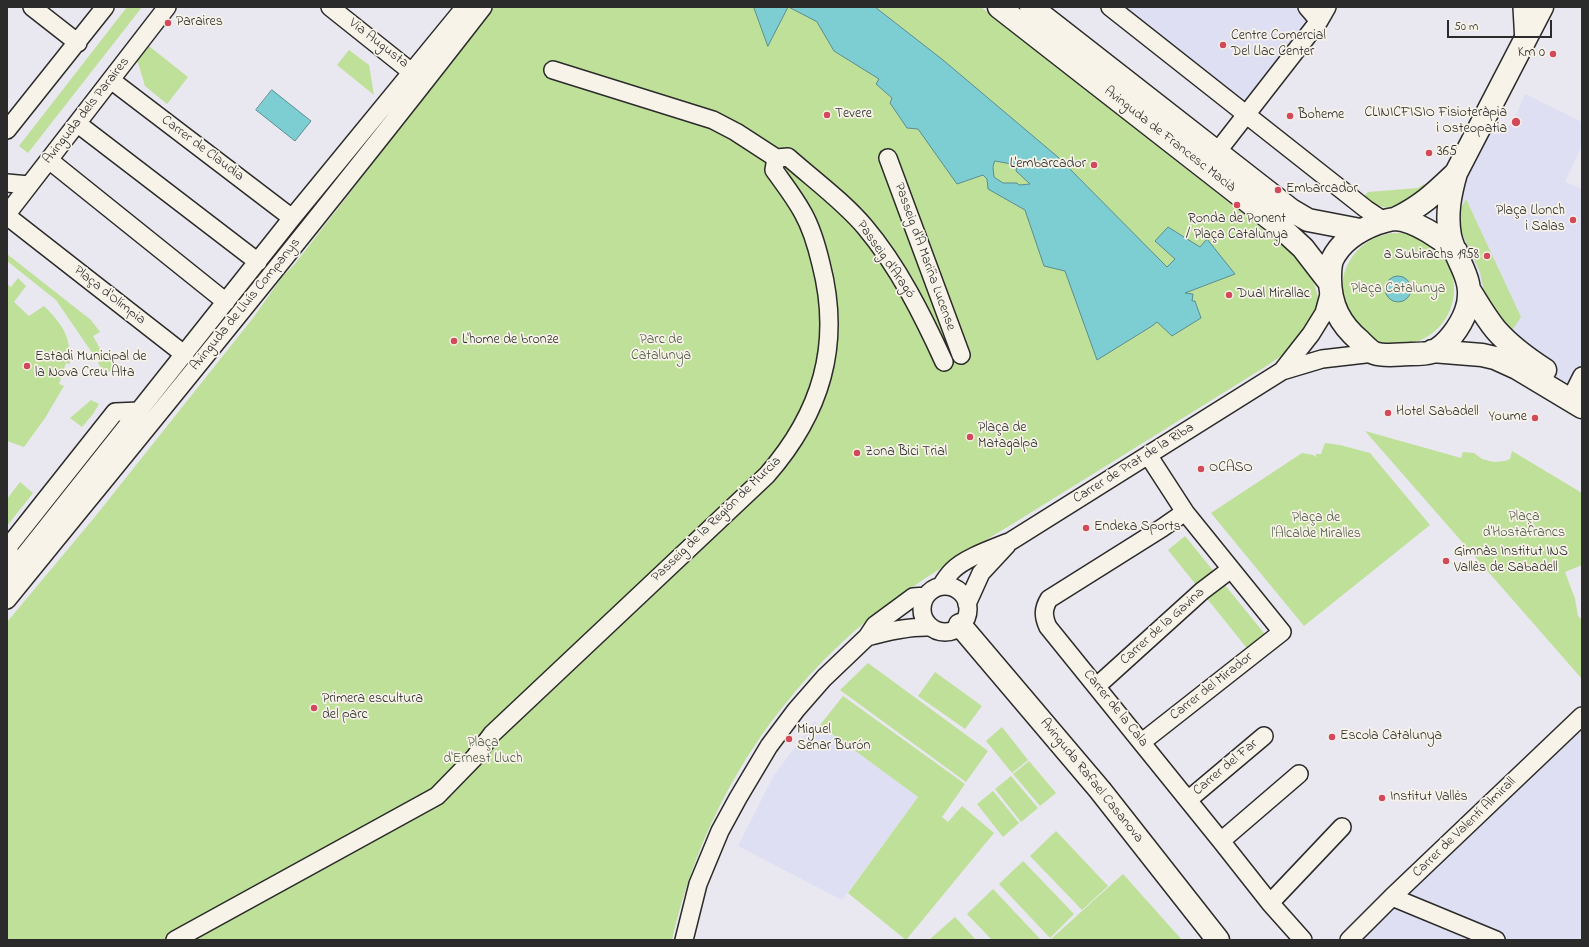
<!DOCTYPE html>
<meta charset="utf-8">
<style>
body{margin:0}
#map{position:relative;width:1589px;height:947px;overflow:hidden;background:#e9e7ef;font-family:"Indie Flower",sans-serif}
canvas{display:block}
.frame{position:absolute;inset:0;border:8px solid #2b2b2b;pointer-events:none}
.scale{position:absolute;left:1447px;top:20px;width:105px;height:18px;box-sizing:border-box;border:2px solid #2b2b2b;border-top:0;padding-left:5px;font-size:12px;line-height:14px;white-space:nowrap;color:#2b2b2b;-webkit-text-stroke:3px #f7f3e8;paint-order:stroke}
</style>
<div id="map">
<canvas width="1589" height="947"></canvas>
<div class="frame"></div>
<div class="scale">50 m</div>
</div>
<script>
const c = document.querySelector('canvas').getContext('2d');
c.lineJoin = 'round';
function fill(path, color) { c.fillStyle = color; c.fill(path, 'evenodd'); }
function strokePath(path, color, width, dash) { c.strokeStyle = color; c.lineWidth = width; c.lineCap = dash ? 'butt' : 'round'; c.setLineDash(dash || []); c.stroke(path); }
function drawText(font, color, halo, rows, align = 'center') {
  c.font = font + ' "Indie Flower",sans-serif'; c.lineWidth = 3.5; c.setLineDash([]); c.textBaseline = 'middle'; c.strokeStyle = halo; c.fillStyle = color; for (const [text, x, y, turn = 0] of rows) {
    c.save(); c.translate(x, y); c.rotate((+turn || 0) * Math.PI / 180); c.textAlign = isNaN(turn) ? turn : align; if (halo) c.strokeText(text, 0, 0); c.fillText(text, 0, 0); c.restore();
  }
}
const built = new Path2D(`
 M1111,7h198l13,10 -76,96z
 M1525,94l57,28v23l-17,37 17,7v186l-6,13 -45,-27 -66,-91 -16,-45 38,-110 22,11 6,-9z
 M1582,718v222h-229z
 M814,721l104,76 -76,103 -104,-54 35,-69z`);
const green = new Path2D(`
 M127,7h15l-114,146 -9,-7z
 M494,7h487l316,249 15,21 6,20 -1,20 -30,35 -22,15c-77,48 -153,95 -230,143 -58,36 -118,70 -171,113 -15,12 -28,25 -41,38 -76,78 -127,173 -151,279h-665v-318l87,-104 159,-200 29,-41 12,-12z
 M145,43l43,34 -21,27 -22,-18 -9,-30z
 M349,50l20,15 5,30 -37,-30z
 M1424,184l5,4c-26,15 -38,31 -65,8l4,-4 50,-4z
 M1466,199l55,118 -10,15 -25,-32 -6,-28 -22,-47 -1,-10z
 M1342 289a56 56 0 1 1 112 0a56 56 0 1 1-112 0Z
 M7,254l84,66 9,12 -7,4 10,18 -6,6 -41,-60 -49,-39z
 M18,278l8,8 -12,16 15,14 15,-10c19,19 27,31 26,58l-4,-1 -7,21 5,2 -19,32 -21,29 -17,-6v-157l4,3z
 M109,351l3,10v11l-9,-2 -5,-7z
 M91,400l8,4 -6,10 -11,13 -12,-9z
 M1365,431l96,27 2,-6 11,1 8,6 12,3 11,-1 5,-2 2,-8 70,42v72l-17,7 10,27 3,17 4,4v59z
 M1325,443l15,2 30,8 60,72 -126,101 -93,-113 91,-60 11,2 3,2v-3h5z
 M20,482l13,11 -26,33v-27z
 M1185,536l83,102 -18,14 -82,-102z
 M868,663l120,88 -22,31 -126,-92z
 M935,672l47,34 -17,23 -47,-33z
 M843,696l122,88 -23,33 6,5 14,-16 32,27 -88,107 -58,-47 70,-96 -98,-72z
 M1002,727l26,33 -16,13 -26,-32z
 M1029,761l27,32 -16,13 -27,-32z
 M1011,776l27,32 -17,14 -26,-33z
 M993,791l26,32 -16,14 -26,-33z
 M1056,831l52,55 -26,24 -52,-54z
 M1023,861l51,53 -24,24 -51,-54z
 M1123,874l59,66h-132z
 M993,889l48,51h-49l-25,-26z
 M955,917l21,23h-47z`);
const water = new Path2D(`
 M754,7h34l-20,39z
 M789,7h86l68,53 116,98 108,109 8,-8 -20,-18 13,-14 32,20 7,-8 28,35 -50,19 8,1 -1,7h3l6,17 -29,18 -15,-14 -5,4 -55,34 -32,-89 -21,-5 -19,-56 -37,-21 -1,-10 -4,-4 -26,9 -39,-55 -11,-1 -17,-25 2,-5 -16,-14 3,-5 -45,-28 -17,-29zM995,161l22,4 -1,6 14,13 -11,1 -2,-2h-14l-9,-6 -1,-10z
 M272,90l39,31 -16,20 -39,-31z
 M1385 289a13 13 0 1 1 26 0a13 13 0 1 1-26 0Z`);
const street = new Path2D(`
 M32,7l46,36
 M330,7l89,71
 M1110,7l256,202 18,12
 M1307,7l12,14
 M1522,7l2,36
 M553,70l160,50 23,12 40,26 12,-1c26,23 55,44 77,70 33,39 58,89 79,135
 M111,80l181,138
 M78,124l180,138
 M7,130l98,-123
 M888,158l73,197
 M49,160l177,142
 M1210,161l109,-140 8,-14
 M7,183l22,2
 M7,214l160,-207
 M7,216l178,139
 M1282,371l29,-37 13,-21 6,-22
 M1576,388l6,-12
 M1185,512l-23,16 -113,71c-6,10 -6,17 -1,28l173,214 49,62 33,37
 M14,569l-6,-22 107,-135 25,-1
 M7,577l285,-359 173,-211
 M941,586c3,-5 7,-11 11,-15 12,-13 42,-23 59,-30l271,-170 40,-12 52,-6
 M922 609a23 23 0 1 1 46 0a23 23 0 1 1-46 0Z
 M7,600c160,-197 321,-393 476,-593
 M967,604l14,-31 26,-28
 M867,637c21,-6 42,-11 64,-10
 M1097,686l105,-95 29,-22
 M1142,742l140,-110 -97,-120 -37,-57
 M1188,800l76,-64
 M1221,841l78,-67
 M1392,897l104,43
 M1270,903l72,-76
 M175,940l262,-144 37,-38 18,-24 275,-259c54,-62 75,-130 54,-211 -4,-17 -9,-35 -18,-51 -8,-15 -19,-29 -29,-43l2,-12
 M684,940l14,-56 22,-53 18,-33 31,-52 27,-36 28,-32 43,-41 8,-12 38,-28 13,-1
 M1349,940l43,-43 190,-181`);
const secondary = new Path2D(`
 M999,7l278,217 26,24 27,35
 M1031,7l260,203 17,10 52,10
 M1395,219c27,-13 40,-26 61,-46
 M1456,251c-14,-12 -41,-31 -61,-32 -5,0 -12,3 -17,4 -19,7 -37,18 -46,37 -2,6 -2,13 -2,18 0,27 10,46 30,63 4,4 10,10 14,12 11,4 26,1 37,1 6,0 15,0 21,-2 15,-6 29,-27 34,-41 11,-31 -10,-48 -16,-75 -4,-22 0,-42 6,-63l86,-166
 M1470,291c8,13 16,27 26,39 14,16 32,29 49,40
 M1432,351l50,4 13,3 22,10 65,39
 M960,625l140,165 118,150`);
const markers = [
 [168,23,4,"#d1495b"],
 [1223,45,4,"#d1495b"],
 [1553,54,4,"#d1495b"],
 [827,115,4,"#d1495b"],
 [1290,116,4,"#d1495b"],
 [1516,122,5,"#d1495b"],
 [1429,153,4,"#d1495b"],
 [1094,165,4,"#d1495b"],
 [1278,190,4,"#d1495b"],
 [1237,205,4,"#d1495b"],
 [1573,220,4,"#d1495b"],
 [1487,256,4,"#d1495b"],
 [1229,295,4,"#d1495b"],
 [454,341,4,"#d1495b"],
 [27,366,4,"#d1495b"],
 [1388,413,4,"#d1495b"],
 [1535,418,4,"#d1495b"],
 [970,437,4,"#d1495b"],
 [857,453,4,"#d1495b"],
 [1201,469,4,"#d1495b"],
 [1086,528,4,"#d1495b"],
 [1446,561,4,"#d1495b"],
 [314,708,4,"#d1495b"],
 [1332,737,4,"#d1495b"],
 [789,739,4,"#d1495b"],
 [1382,798,4,"#d1495b"]
];
const poiNames = [
 ["Paraires",176,23],
 ["Centre Comercial",1231,37],
 ["Del Llac Center",1231,53],
 ["Km 0",1545,54,"right"],
 ["CLINICFISIO Fisioteràpia",1507,114,"right"],
 ["i Osteopatia",1507,130,"right"],
 ["Tevere",835,115],
 ["Boheme",1298,116],
 ["365",1437,153],
 ["L'embarcador",1086,165,"right"],
 ["Embarcador",1286,190],
 ["Plaça Llonch",1565,212,"right"],
 ["i Salas",1565,228,"right"],
 ["Ronda de Ponent",1237,220,"center"],
 ["/ Plaça Catalunya",1237,236,"center"],
 ["a Subirachs 1958",1479,256,"right"],
 ["Dual Mirallac",1237,295],
 ["L'home de bronze",462,341],
 ["Estadi Municipal de",35,358],
 ["la Nova Creu Alta",35,374],
 ["Hotel Sabadell",1396,413],
 ["Youme",1527,418,"right"],
 ["Plaça de",978,429],
 ["Matagalpa",978,445],
 ["Zona Bici Trial",865,453],
 ["OCASO",1209,469],
 ["Endeka Sports",1094,528],
 ["Gimnàs Institut INS",1454,553],
 ["Vallès de Sabadell",1454,569],
 ["Primera escultura",322,700],
 ["del parc",322,716],
 ["Miguel",797,731],
 ["Senar Burón",797,747],
 ["Escola Catalunya",1340,737],
 ["Institut Vallès",1390,798]
];
const streetNames = [
 ["Via Augusta",378,44,38],
 ["Avinguda dels Paraires",87,111,-52],
 ["Avinguda de Francesc Macià",1169,140,38],
 ["Carrer de Claudia",202,149,37],
 ["Passeig d'A Mariña Lucense",924,257,70],
 ["Passeig d'Aragó",885,260,55],
 ["Plaça d'Olímpia",109,296,38],
 ["Avinguda de Lluís Companys",246,305,-51],
 ["Carrer de Prat de la Riba",1134,464,-32],
 ["Passeig de la Región de Murcia",717,520,-44],
 ["Carrer de la Gavina",1163,627,-42],
 ["Carrer del Mirador",1212,687,-38],
 ["Carrer de la Cala",1115,709,51],
 ["Carrer del Far",1226,768,-40],
 ["Avinguda Rafael Casanova",1091,781,51],
 ["Carrer de Valentí Almirall",1465,828,-44]
];
const parkNames = [
 ["Plaça Catalunya",1398,290],
 ["Parc de",661,341],
 ["Catalunya",661,357],
 ["Plaça",1524,518],
 ["d'Hostafrancs",1524,534],
 ["Plaça de",1316,519],
 ["l'Alcalde Miralles",1316,535],
 ["Plaça",483,744],
 ["d'Ernest Lluch",483,760]
];
fill(built, '#dfdff4');
fill(green, '#bfe099');
fill(water, '#7cced3');
strokePath(water, '#5c8d90', 1);
strokePath(street, '#2b2b2b', 20);
strokePath(secondary, '#2b2b2b', 25);
strokePath(street, '#f7f3e8', 17);
strokePath(secondary, '#f7f3e8', 22);
for (const [x, y, r, color] of markers) { const dot = new Path2D(); dot.arc(x, y, r, 0, 2 * Math.PI); c.fillStyle = color; c.fill(dot); strokePath(dot, '#f7f3e8', 1.5); }
drawText('14px', '#2b2b2b', '#f7f3e8', poiNames, 'left');
drawText('14px', '#2b2b2b', '#f7f3e8', streetNames);
drawText('14px', '#505846', '#f7f3e8', parkNames);
</script>
